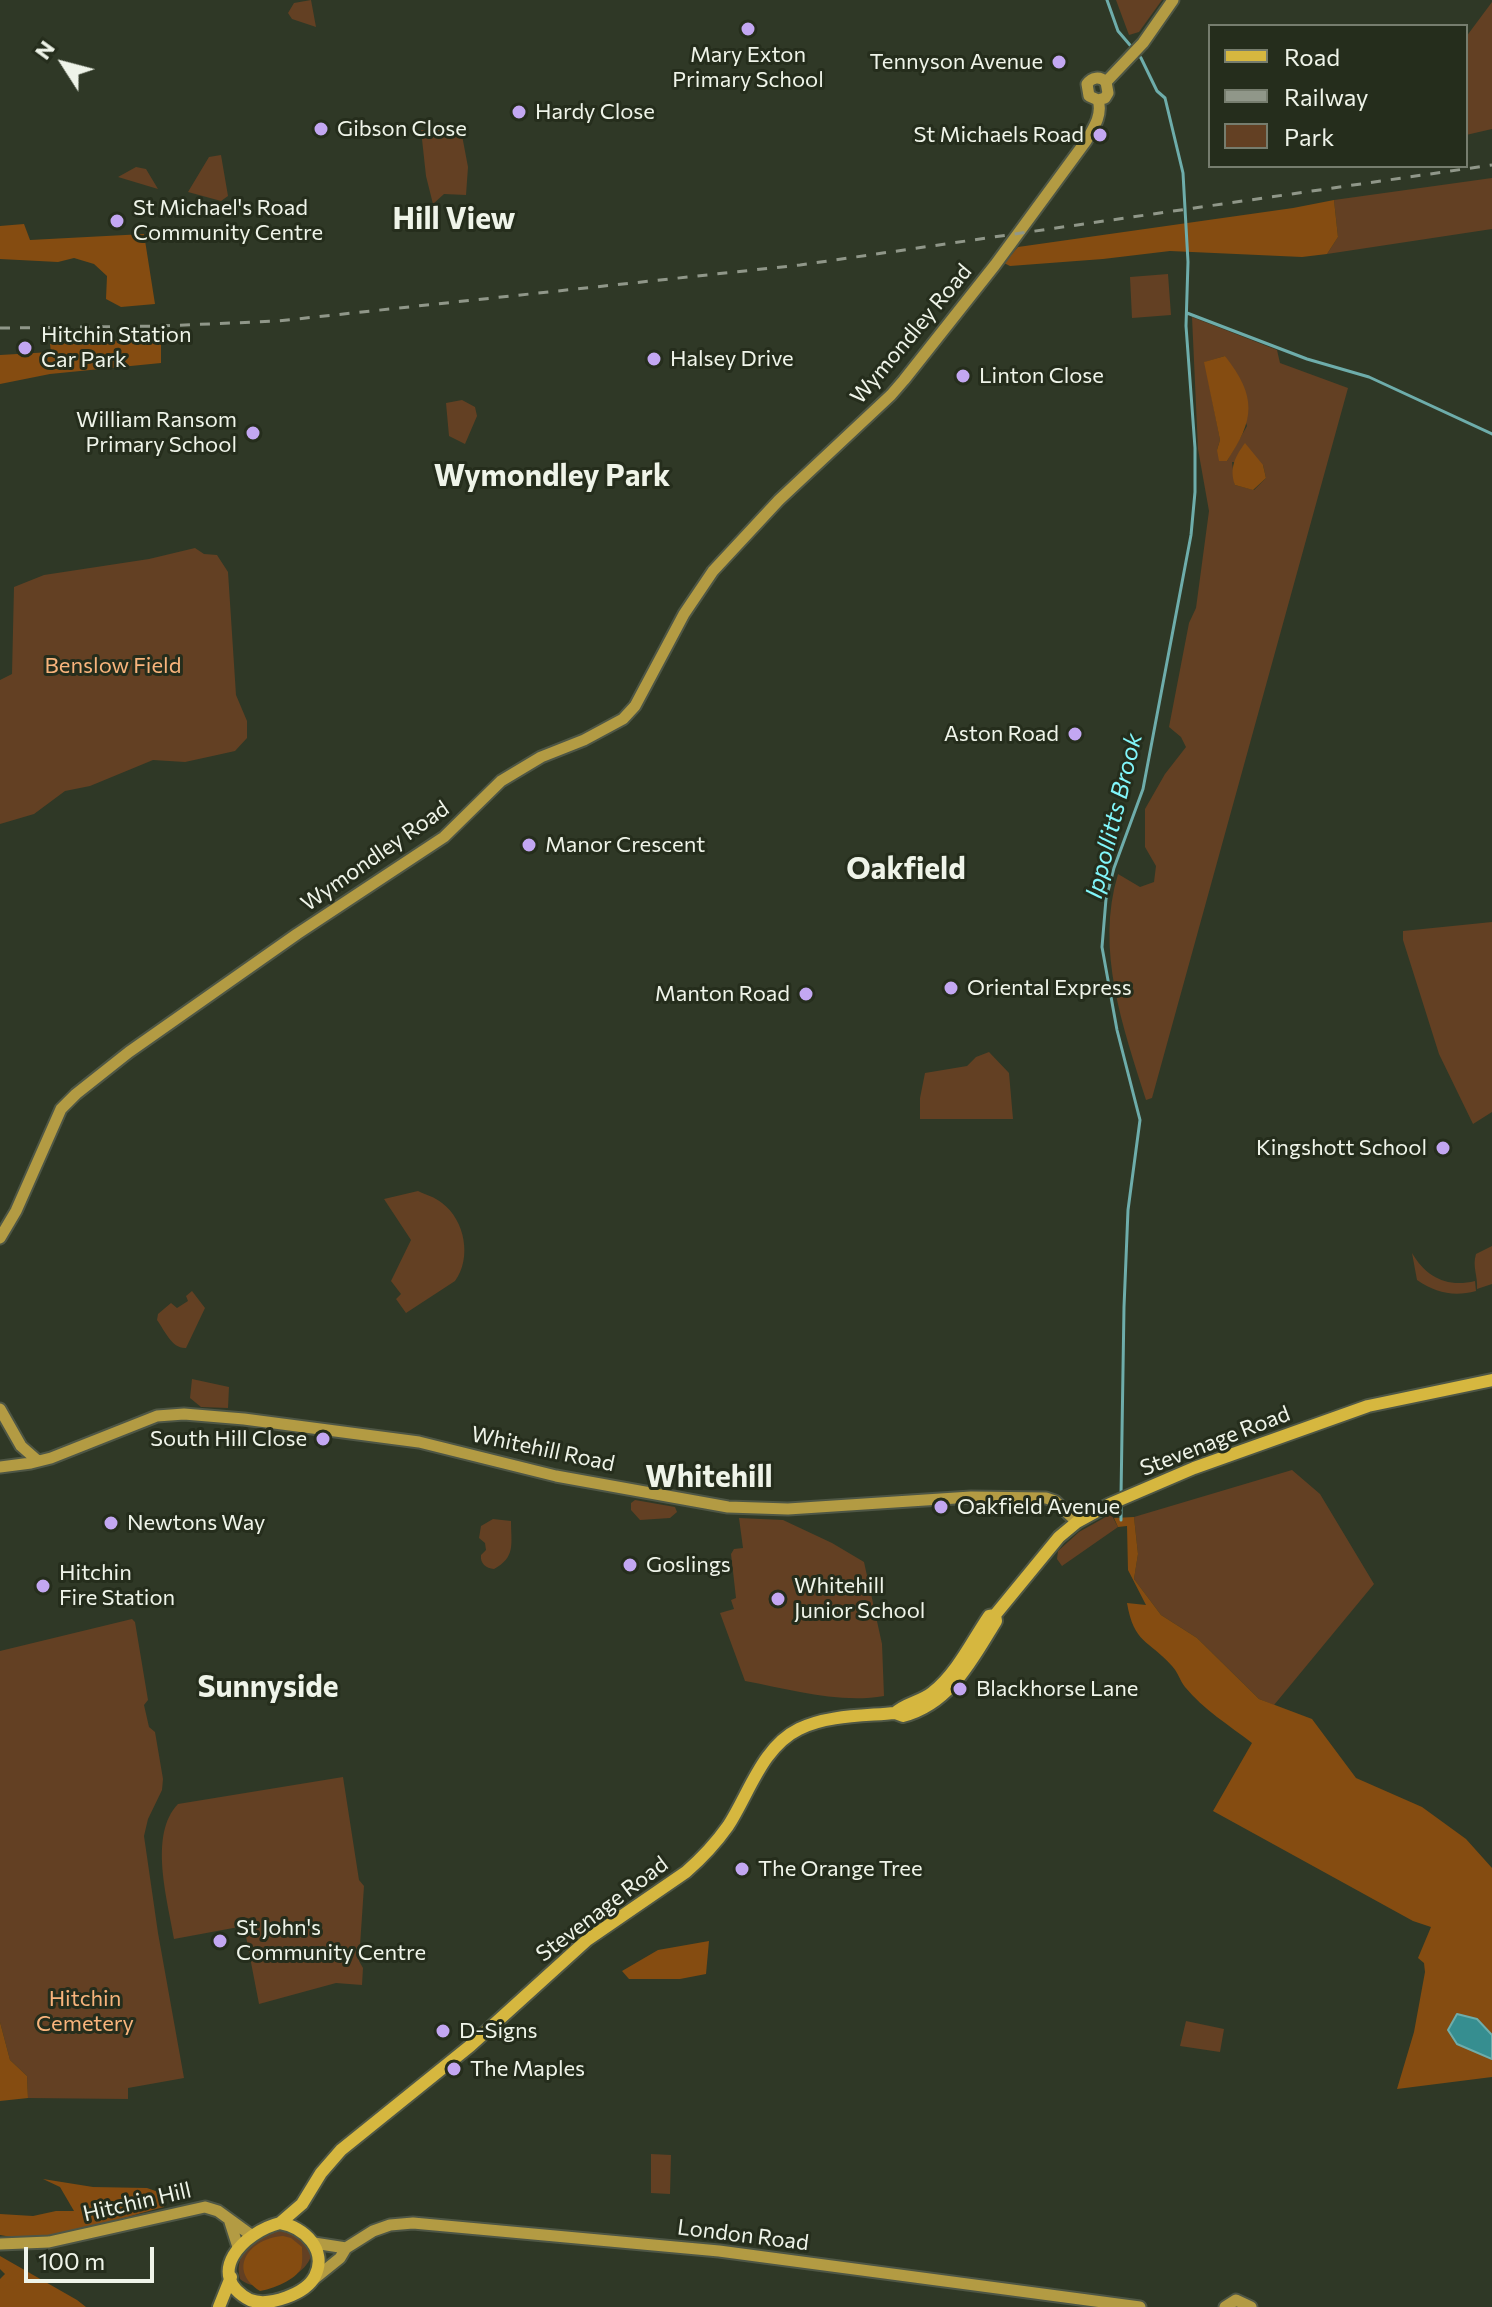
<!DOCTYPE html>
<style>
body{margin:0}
#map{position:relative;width:1492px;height:2307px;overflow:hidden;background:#2f3826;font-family:Commissioner,sans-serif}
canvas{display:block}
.legend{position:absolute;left:1208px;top:24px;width:260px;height:144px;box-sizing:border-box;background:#252d1c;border:2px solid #767d6e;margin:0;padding:10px 14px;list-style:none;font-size:24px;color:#eff4e9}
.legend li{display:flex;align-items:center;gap:16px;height:40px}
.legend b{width:40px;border:2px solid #767d6e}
.north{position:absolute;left:24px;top:24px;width:80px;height:80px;-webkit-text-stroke:6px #252d1c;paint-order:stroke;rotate:306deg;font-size:22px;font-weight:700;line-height:32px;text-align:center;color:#eff4e9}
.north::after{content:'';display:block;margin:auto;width:28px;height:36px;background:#eff4e9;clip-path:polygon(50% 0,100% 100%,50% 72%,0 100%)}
.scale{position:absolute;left:24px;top:2247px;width:130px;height:36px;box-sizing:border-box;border:4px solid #eff4e9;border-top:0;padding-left:10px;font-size:24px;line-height:28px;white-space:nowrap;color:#eff4e9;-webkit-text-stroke:6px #252d1c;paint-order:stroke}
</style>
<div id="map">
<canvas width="1492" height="2307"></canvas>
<ul class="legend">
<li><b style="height:10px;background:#d6b73f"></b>Road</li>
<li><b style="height:10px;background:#909789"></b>Railway</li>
<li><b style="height:22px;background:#634023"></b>Park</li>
</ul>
<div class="north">N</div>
<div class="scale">100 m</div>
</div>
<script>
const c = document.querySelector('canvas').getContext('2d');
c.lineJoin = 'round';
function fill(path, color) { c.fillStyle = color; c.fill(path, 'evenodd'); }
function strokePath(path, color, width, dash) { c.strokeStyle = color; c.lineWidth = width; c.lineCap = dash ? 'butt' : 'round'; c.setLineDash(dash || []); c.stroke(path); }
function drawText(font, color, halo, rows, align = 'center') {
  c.font = font + ' Commissioner,sans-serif'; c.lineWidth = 6; c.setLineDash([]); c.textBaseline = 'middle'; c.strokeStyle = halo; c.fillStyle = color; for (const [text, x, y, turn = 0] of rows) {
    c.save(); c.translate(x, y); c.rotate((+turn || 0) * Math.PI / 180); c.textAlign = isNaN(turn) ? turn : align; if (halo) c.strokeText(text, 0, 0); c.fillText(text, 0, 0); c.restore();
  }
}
const green = new Path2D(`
 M311,0l5,27 -24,-8 -4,-6 6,-10z
 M1116,0h46l-23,32 -10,3z
 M1492,2v127l-26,6v-98z
 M421,130h40l7,37 -2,28 -22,-1 -11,10 -7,-28z
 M221,155l7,41 -7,5 -33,-9 21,-35z
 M136,167l10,2 12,20 -40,-12z
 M1492,178v51l-165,25 11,-17 -4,-37z
 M1168,274l3,41 -39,3 -2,-41z
 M1192,317l85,33 3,13 68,25 -196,710 -6,2c-23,-73 -51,-150 -28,-226l22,13 14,-5 2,-16 -11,-19v-38l20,-35 21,-27 -5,-10 -12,-10 20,-104 7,-15 13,-97 -11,-62zM1225,356l22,70 -20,35 -10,-11 3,-10 -15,-78zM1232,462l31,3 3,13 -12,12 -19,-5z
 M462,400l13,7 2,9 -12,28 -16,-8 -3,-33z
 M195,548l9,6 13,1 11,17 8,123 11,26v17l-12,13 -18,4 -32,7 -32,-2 -63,26 -25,5 -31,23 -34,10v-144l12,-6 2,-87 30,-12 105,-16z
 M1492,922v190l-19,12 -34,-70 -36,-114v-9z
 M989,1052l20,21 4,46h-93v-21l5,-25 42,-7 9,-9z
 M418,1191c8,4 17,6 24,12 23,17 30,55 13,78l-49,32 -10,-14 5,-5 -10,-13 20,-41 -27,-41z
 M1492,1246v38l-15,5c1,-14 -5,-22 -1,-35z
 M1412,1253c14,24 35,35 63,28l1,10c-22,6 -40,2 -59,-11z
 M192,1291l13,17 -19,40c-14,1 -21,-17 -29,-28l1,-6 13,-11 6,5 11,-7 -2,-5z
 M192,1379l37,8 -1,21 -27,-1 -11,-9z
 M1292,1470l28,24 54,90 -100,121 -15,-6 -62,-61 -36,-23 -27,-36 4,-25 -4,-37z
 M635,1500l40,7 2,5 -7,6 -30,2 -9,-10v-7z
 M1111,1514l7,13 -56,39 -5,-7 1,-8 21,-19z
 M739,1518l44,2 49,23 32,19 18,82 2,52c-45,8 -95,-7 -139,-15l-25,-68 14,-4 -3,-9 5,-2 -5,-44 3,-5 9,-1z
 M493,1519l18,2c0,23 5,36 -17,48 -8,-1 -14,-5 -13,-14l5,-5 -1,-7 -6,-5 2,-12z
 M132,1619l3,3 13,78 -4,5 5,22 6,5 8,47 -1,11 -14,29 -4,17 14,97 26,145 -56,10v11l-100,-1 -1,-22 -17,-16 -10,-38v-371z
 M343,1777l16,103 5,6 -5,75 4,7 -1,17 -26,-2 -77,21 -15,-78 -70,13c-6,-38 -26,-104 4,-135z
 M1186,2021l38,8 -4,23 -40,-6z
 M651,2154l20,1 -1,39 -19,-1z
 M280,2231c77,13 -7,76 -40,48 -7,-27 16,-44 40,-48z`);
const forest = new Path2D(`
 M1334,200l4,37 -11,17 -25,3 -132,-6 -67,8 -93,7 -6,-3 14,-16 275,-39z
 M24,224l6,16 114,-6 11,70 -34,3 -15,-8 1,-23 -13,-12 -20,-6 -16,4 -58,-3v-33z
 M149,339l12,2v22l-111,11 -50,10v-29l51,-3 -1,-8z
 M1225,356c32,41 30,63 2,105h-8l-2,-11 3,-10 -16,-78z
 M1245,443l18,22 3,13 -13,12 -18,-5c-6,-17 0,-28 10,-42z
 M1134,1517l4,37 -4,25 27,36 36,23 62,61 53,20 44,59 66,29 44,32 26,29v209l-95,12 17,-57 11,-60 -1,-9 -6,-5 13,-31 -18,-6 -200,-110 39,-68c-22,-17 -49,-34 -67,-56 -5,-6 -7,-15 -13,-21 -24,-27 -38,-22 -45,-63l19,2 -18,-35 -1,-44 -9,1 -4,-9z
 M709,1941l-3,33 -26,5h-51l-7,-8 36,-21z
 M0,2022l10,38 17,16 1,22 -28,3z
 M43,2179l50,8 54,1 20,7 -3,12c-48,12 -116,38 -164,28v-21l33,2 23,-5h18l-14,-24z
 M283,2236l8,2 11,9c0,6 1,15 -1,21 -5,12 -29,21 -41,23 -34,-22 -10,-53 23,-55z
 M0,2256l77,44 9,7h-86v-28l5,-5 -5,-5z`);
const water = new Path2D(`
 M1457,2014l20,5 15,16v24l-35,-15 -9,-14z`);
const stream = new Path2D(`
 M1107,0l11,31 23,27 16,33 8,7 18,75 5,89 -2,64 9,122v44l-4,43 -48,254 -29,79 -8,31 -4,48 15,83 23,90 -12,90 -4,97 -3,189
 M1187,313l120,46 62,18 123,57
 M1121,1520v-16`);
const secondary = new Path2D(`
 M1106,82l37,-39 30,-43
 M1098,100l-9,-4 -2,-12c5,-7 13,-8 19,-2
 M1098,100l7,-2 3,-5 -2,-11
 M0,1238l16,-27 45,-102 15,-15 53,-42 168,-118 147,-97 57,-56 40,-24 43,-17 39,-21 12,-13 49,-92 29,-43 66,-71 112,-105 13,-15 91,-115 91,-124c7,-12 17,-26 12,-41
 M0,1409l21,37 17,15
 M0,1467l31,-4 20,-5 106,-42 27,-2 60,5 175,23 137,34 172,31 60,2 183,-12 75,1 9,3 22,21
 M230,2222l8,25
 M314,2243l32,5
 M0,2244l49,-2 156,-35 13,4 33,24
 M314,2279l26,-21 6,-10 27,-17 17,-6 23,-2 306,28 421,56
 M1225,2307l11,-7 15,7`);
const primary = new Path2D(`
 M895,1713c10,-10 26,-11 38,-21 24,-19 39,-51 56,-76l6,-1 64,-78 18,-15 33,-18 84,-36 174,-62 124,-26
 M280,2223l22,-19 19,-31 20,-23 129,-104 117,-106 99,-68c16,-14 30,-29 42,-46 21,-32 34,-79 71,-97 28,-14 65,-13 96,-16l8,3c47,-12 69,-56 93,-95l-1,-6
 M280,2223c24,4 48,27 35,53 -9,18 -46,31 -65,24 -47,-25 -7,-68 30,-77z
 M219,2307l12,-30`);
const rail = new Path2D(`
 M0,328l161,-2 117,-5 522,-56 692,-100`);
const markers = [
 [748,29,8,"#c3a7f2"],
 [1059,62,8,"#c3a7f2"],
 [519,112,8,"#c3a7f2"],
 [321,129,8,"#c3a7f2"],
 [1100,135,8,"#c3a7f2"],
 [117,221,8,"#c3a7f2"],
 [25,348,8,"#c3a7f2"],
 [654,359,8,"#c3a7f2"],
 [963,376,8,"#c3a7f2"],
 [253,433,8,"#c3a7f2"],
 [1075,734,8,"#c3a7f2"],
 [529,845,8,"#c3a7f2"],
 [951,988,8,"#c3a7f2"],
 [806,994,8,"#c3a7f2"],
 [1443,1148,8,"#c3a7f2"],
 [323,1439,8,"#c3a7f2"],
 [941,1507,8,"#c3a7f2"],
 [111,1523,8,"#c3a7f2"],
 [630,1565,8,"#c3a7f2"],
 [43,1586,8,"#c3a7f2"],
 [778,1599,8,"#c3a7f2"],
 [960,1689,8,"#c3a7f2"],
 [742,1869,8,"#c3a7f2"],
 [220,1941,8,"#c3a7f2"],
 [443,2031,8,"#c3a7f2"],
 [454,2069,8,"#c3a7f2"]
];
const poiNames = [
 ["Mary Exton",748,55,"center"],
 ["Primary School",748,80,"center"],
 ["Tennyson Avenue",1043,62,"right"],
 ["Hardy Close",535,112],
 ["Gibson Close",337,129],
 ["St Michaels Road",1084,135,"right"],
 ["St Michael's Road",133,208],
 ["Community Centre",133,233],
 ["Hitchin Station",41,335],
 ["Car Park",41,360],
 ["Halsey Drive",670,359],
 ["Linton Close",979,376],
 ["William Ransom",237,420,"right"],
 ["Primary School",237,445,"right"],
 ["Aston Road",1059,734,"right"],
 ["Manor Crescent",545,845],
 ["Oriental Express",967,988],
 ["Manton Road",790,994,"right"],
 ["Kingshott School",1427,1148,"right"],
 ["South Hill Close",307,1439,"right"],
 ["Oakfield Avenue",957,1507],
 ["Newtons Way",127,1523],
 ["Goslings",646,1565],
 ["Hitchin",59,1573],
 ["Fire Station",59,1598],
 ["Whitehill",794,1586],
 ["Junior School",794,1611],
 ["Blackhorse Lane",976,1689],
 ["The Orange Tree",758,1869],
 ["St John's",236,1928],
 ["Community Centre",236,1953],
 ["D-Signs",459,2031],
 ["The Maples",470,2069]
];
const streetNames = [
 ["Wymondley Road",911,334,-50],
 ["Wymondley Road",375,856,-35],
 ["Stevenage Road",1215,1441,-21],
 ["Whitehill Road",543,1449,12],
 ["Stevenage Road",602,1909,-37],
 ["Hitchin Hill",137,2202,-13],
 ["London Road",743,2235,7]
];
const parkNames = [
 ["Benslow Field",113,666],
 ["Hitchin",85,1999],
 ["Cemetery",85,2024]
];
const waterNames = [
 ["Ippollitts Brook",1114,816,-76]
];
const districtNames = [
 ["Hill View",454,219],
 ["Wymondley Park",552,476],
 ["Oakfield",906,869],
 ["Whitehill",709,1477],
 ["Sunnyside",268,1687]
];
fill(green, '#634023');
fill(forest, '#854c11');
fill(water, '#368e90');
strokePath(water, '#6eadab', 2);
strokePath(stream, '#6eadab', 3);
strokePath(secondary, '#4e5645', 15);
strokePath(primary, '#4e5645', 16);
strokePath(secondary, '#b39b43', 11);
strokePath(primary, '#d6b73f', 12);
strokePath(rail, '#909789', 3, [10, 10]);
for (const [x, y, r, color] of markers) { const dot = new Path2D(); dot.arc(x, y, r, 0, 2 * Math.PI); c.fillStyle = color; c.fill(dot); strokePath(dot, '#252d1c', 3); }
drawText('22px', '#eff4e9', '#252d1c', poiNames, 'left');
drawText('22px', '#eff4e9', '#252d1c', streetNames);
drawText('22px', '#f8b47c', '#252d1c', parkNames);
drawText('italic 24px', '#81f6fa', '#252d1c', waterNames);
drawText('bold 30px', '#eff4e9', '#252d1c', districtNames);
</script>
